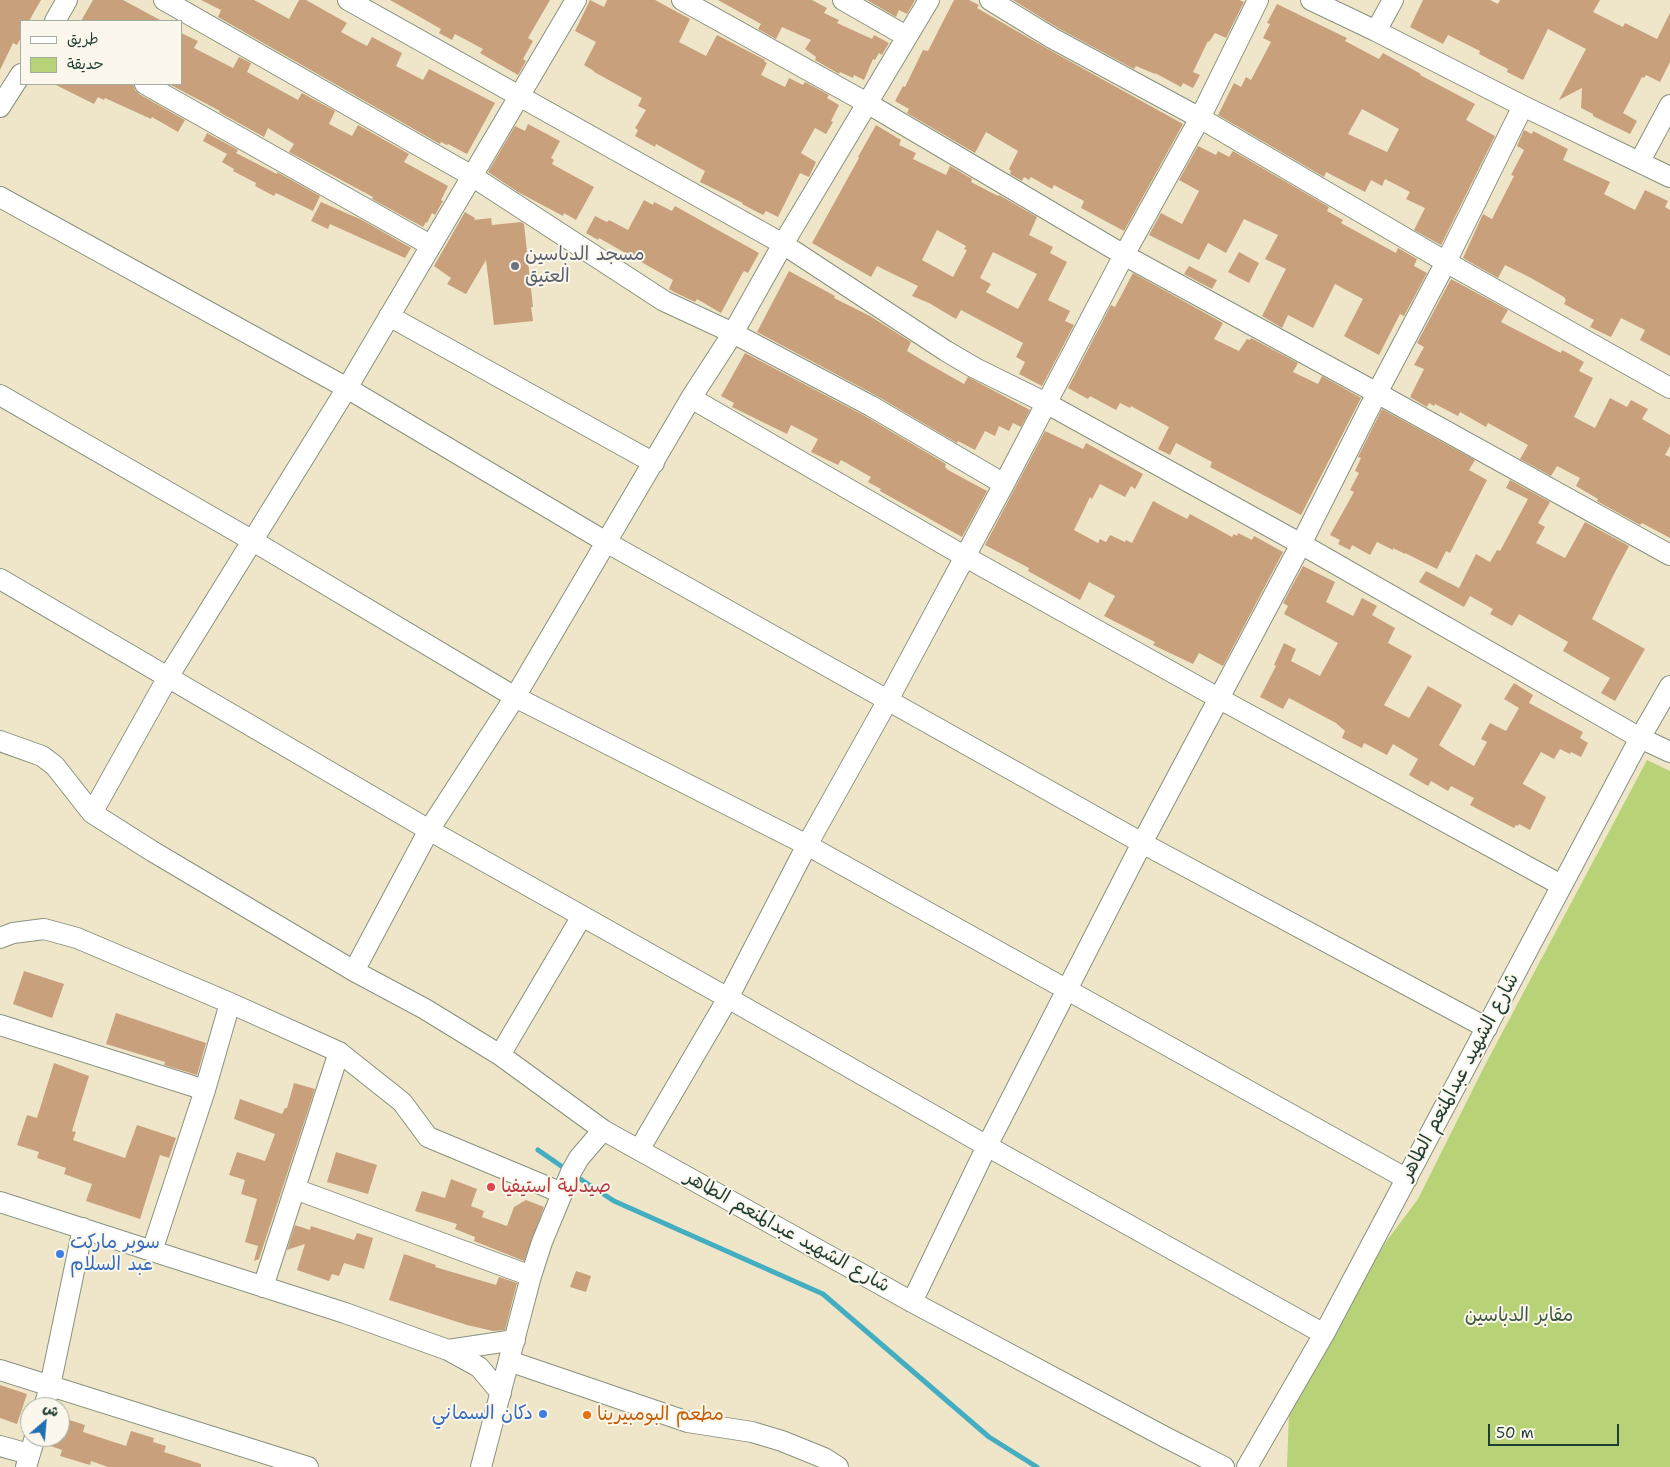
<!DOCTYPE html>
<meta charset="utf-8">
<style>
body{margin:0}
#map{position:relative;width:1670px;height:1467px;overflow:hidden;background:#efe6c9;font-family:"Shantell Sans","Playpen Sans Arabic",sans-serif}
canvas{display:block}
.legend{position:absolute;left:20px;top:20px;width:162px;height:65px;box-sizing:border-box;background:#fbf7ec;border:1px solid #a3ada2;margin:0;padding:6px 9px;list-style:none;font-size:15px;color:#1f3d34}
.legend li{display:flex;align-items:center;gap:10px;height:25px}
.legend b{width:25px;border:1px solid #a3ada2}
.north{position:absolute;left:20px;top:1397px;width:50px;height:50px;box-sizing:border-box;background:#fbf7ec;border:1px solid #a3ada2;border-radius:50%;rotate:27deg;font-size:14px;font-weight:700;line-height:20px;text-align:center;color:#1f3d34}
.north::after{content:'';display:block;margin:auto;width:18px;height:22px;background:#1f6fb2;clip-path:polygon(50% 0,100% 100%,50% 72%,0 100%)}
.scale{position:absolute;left:1488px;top:1424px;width:131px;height:22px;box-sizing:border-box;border:2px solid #1f3d34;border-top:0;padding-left:6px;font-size:15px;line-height:18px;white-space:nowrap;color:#1f3d34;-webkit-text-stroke:4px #fbf7ec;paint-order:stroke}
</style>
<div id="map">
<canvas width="1670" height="1467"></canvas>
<ul class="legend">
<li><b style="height:6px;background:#fff"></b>طريق</li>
<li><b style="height:14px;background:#b8d278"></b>حديقة</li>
</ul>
<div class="north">ش</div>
<div class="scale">50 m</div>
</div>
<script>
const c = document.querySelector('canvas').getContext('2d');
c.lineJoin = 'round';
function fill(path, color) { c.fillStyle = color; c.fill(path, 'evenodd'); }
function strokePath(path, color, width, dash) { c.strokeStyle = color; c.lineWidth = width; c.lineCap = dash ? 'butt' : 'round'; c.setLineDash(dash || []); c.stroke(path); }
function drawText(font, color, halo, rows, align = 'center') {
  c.font = font + ' "Shantell Sans","Playpen Sans Arabic",sans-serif'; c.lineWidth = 4; c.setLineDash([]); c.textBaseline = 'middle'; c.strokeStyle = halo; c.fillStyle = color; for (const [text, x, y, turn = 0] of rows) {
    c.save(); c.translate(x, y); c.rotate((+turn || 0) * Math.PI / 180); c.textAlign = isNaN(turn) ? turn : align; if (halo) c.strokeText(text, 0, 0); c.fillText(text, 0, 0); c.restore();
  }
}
const green = new Path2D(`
 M1647,760l23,11v696h-383l2,-54 96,-170 33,-44 67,-134z`);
const stream = new Path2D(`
 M538,1150l29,20
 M574,1175l40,26 209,93 166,143 48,30`);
const building = new Path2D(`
 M0,0h41l-12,21h-8v16l-4,8 -4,-2 -13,27z
 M93,0h30l39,21h-81z
 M201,0h53l35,19 10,-19h7l41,23 -6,9 26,14 5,-9 30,16 -6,13 27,14 6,-11 66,34 -28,51 -19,-10 -1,1 -6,-3 -1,2 -222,-127 3,-7z
 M390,0h160l-22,38 5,3 -10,18 3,2 -8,14 -38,-22 3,-4 -28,-15 -3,6 -13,-7 2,-4z
 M590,0l14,7 3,-7h48l35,19 -11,23 27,14 11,-21 48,25 -1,1 3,2 -6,12 24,12 4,-9 14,7 2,-3 24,13 -2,3 12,7 -8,16 2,1 -7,12 -11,-6 -14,25 15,9 -7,15 -9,-4 -22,44 -12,-6 -3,4 -21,-11 1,-1 -43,-21 5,-11 -49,-27 -1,3 -20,-11 3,-6 -3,-2 11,-18 -8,-4 4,-8 -48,-26v-1l-10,-6 12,-23 -21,-11z
 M718,0h94l15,8 -3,5 15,7 -2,3 35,16 2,-4 15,8 -7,12 -3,-2 -4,7 -2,-1 -9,21 -10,-5 -1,3 -13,-6 -1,2 -24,-14 1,-3 -11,-8 6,-9 -29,-13 -6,12 -18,-10 3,-5z
 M867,0h48l-8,14 -8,-4 -3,7z
 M954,0h15l10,5 -2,3 69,40 137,76 -59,107 -43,-23 3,-7 -30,-16 -2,4 -21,-12 -2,3 -5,-3 -2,4 -12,-7 1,-3 -2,-2 9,-18 -32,-19 -11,21 -68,-40 2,-4 -14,-8 8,-15 2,1 18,-37 5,1z
 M1013,0h226l5,2 -18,36 -11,-5 -6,9 -1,-1 -15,31 7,3 -7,13 -10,-5 -2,4 -26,-14v1l-19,-8 -2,3 -76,-41z
 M1423,0h67l8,4 2,-4h100l-7,12 30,15 2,-4 32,16 13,-26v49l-10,20 -14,-7 -2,3 -2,-1 -19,36 14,8 -7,13 -37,-18v-2l-12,-6 1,-20 -23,12 27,-51 -38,-20 -25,51 -16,-8 1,-3 -29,-15 1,-3 -32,-16 -5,9 -33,-17z
 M1277,4l70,34 -2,3 34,18 4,-6 38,21 -1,1 55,29 -9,16 29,16 -54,109 -27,-15 11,-22 -19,-9 4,-7 -25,-13 -3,7 -11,-6 -6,12 -39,-20 -2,5 -106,-62 16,-32 7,4 5,-10 5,3 20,-38 -8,-4 7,-14 -3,-1zM1362,109l37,20 -12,23 -39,-18z
 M181,33l17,8 -4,7 39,20 6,-11 12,6 -4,9 51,28 4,-7 33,18 -6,13 23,12 6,-11 51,29 -5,8 44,24 -7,14 2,1 -8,14 -3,-2 -5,10 -1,-1 -3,5 -51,-28 1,-2 -84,-45 5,-8 -26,-16 -4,9 -45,-25 1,-1 -51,-27h12z
 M54,84h79l2,6 4,4 46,26 -7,12 -26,-15 -1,2 -46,-21 -1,2 -6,-3 -4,7z
 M528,124l32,17 -9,17 3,2 -2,4 42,23 -18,33 -12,-7 -1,3 -45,-24 -30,-20 27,-46 10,5z
 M876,125l25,15 -2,5 17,8 -3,6 33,16 4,-9 22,13 -1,3 27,14 1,-1 38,22 -8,18 24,12 -3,6 17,9 -19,38 22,11 -5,10 9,4 -32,61 -23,-12 6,-12 -9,-5 7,-14 -62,-33 -5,9 -27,-16 -17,-7 6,-10 -31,-15 -10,-5 -6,11 -59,-34 47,-85 -1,-1zM937,230l29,16 -2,3 3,1 -14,27 -31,-17zM993,252l44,22 -19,35 -32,-17 5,-8 -11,-6z
 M1524,130l8,4 1,-3 35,18 -5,11 47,22 -6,12 31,16 10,-20 23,11 -3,6 5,3v146l-30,-16 5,-10 -24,-12 -10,19 -21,-10 4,-7 -30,-16 2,-4 -2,-3 -33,-19 -26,-13 -7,13 -35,-20 20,-44 9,5 22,-43 -3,-1 13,-25 -7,-4z
 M207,133l31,17 -2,3 41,21v-2l43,24 -7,15 -37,-18 -2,3 -19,-10 1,-3 -23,-12 1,-2 -12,-7 5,-8 -24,-13z
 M1198,146l18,9 2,-4 11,6 4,-6 96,56 -2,4 16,9 -2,3 55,30 2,-5 19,11 -3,7 13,7 -23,43 -4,-2 -21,41 -35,-19 19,-37 -28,-15 -22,44 -25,-13 -6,13 -20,-12 24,-47 -21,-10 13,-24 -34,-16 -18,34 -18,-10 -9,17 -50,-25 12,-22 21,11 17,-33 -20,-11z
 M644,200l9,5 1,-3 18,9 3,-5 84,47 -11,20 -4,-2 -2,3 -21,39 -24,-14 -2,3 -19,-9 -7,-4 4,-9 -74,-42 -1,2 -12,-7 9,-17 12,6 2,-2 19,10z
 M321,202l41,18 49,28 -6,10 -75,-34 -2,5 -17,-8z
 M465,212l10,6 -1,2 17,-2 1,7 29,-3 3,2 9,83h-2l2,14 -39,4 -8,-65 -20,34 -19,-10 4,-6 -17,-12z
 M1239,252l20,11 -10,20 -21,-11z
 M1189,266l28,14 -5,9 -28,-15z
 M789,271l46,25 -1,2 36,18 41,26 -4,9 20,12 37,21 4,-7 62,33 -9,17 -8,-4 -4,8 -10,-5 -4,10 -10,-5 -10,19 -17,-9 -1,2 -80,-47 -120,-64z
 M1133,273l90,50 -9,16 25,12 8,-12 3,1 1,-2 47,25 -5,9 25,12 4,-8 39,22 -60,117 -91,-48 2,-5 -36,-19 -6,12 -12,-6 11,-22 -38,-21 -1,2 -10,-5 -4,7 -26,-14 -2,3 -20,-11 43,-83 4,2z
 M1451,279l57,31 -7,12 60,31 1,-3 22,12 -5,9 14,7 -19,39 21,11 15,-30 17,9 4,-7 17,9 -6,10 28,16v11l-5,9 5,2v81l-28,-15 -2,2 -43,-24 1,-2 -22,-13 4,-8 -23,-12 -6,10 -31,-17 8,-14 -40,-22 -2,4 -26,-15 -2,4 -23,-12 -1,2 -5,-3 -2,4 -17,-10 14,-28 -10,-4 10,-18 -7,-4z
 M745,353l120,63 81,48 -1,3 3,3 39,21 -25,46 -82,-46 1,-2 -13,-7 3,-5 -30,-17 -3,5 -27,-13 7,-13 -27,-14 -4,9 -55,-27 2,-4 -13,-7z
 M1382,409l93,51 -6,10 18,10 -37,73 -4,-2 -9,18 -32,-16v1l-12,-6v2l-16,-8 -7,13 -18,-10 -2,5 -12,-6 2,-4 -10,-5 24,-43 -4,-2 9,-17 -4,-2 6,-13 -3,-1z
 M1045,431l38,18 3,-6 57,31 -8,15 -4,-3 -6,11 -25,-13 -8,15 -2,-2 -16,33 24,13 2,-4 6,3 4,-7 15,7 1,-2 6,3 21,-42 34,18 3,-5 42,23 2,-3 3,2 1,-3 14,7 2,-4 29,16 -60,114 -24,-13 -6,11 -40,-19 2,-3 -51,-26 11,-20 -26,-14 -9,18 -52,-29 1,-3 -44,-23z
 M1510,480l40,22 -12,21 7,4 -9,16 29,15 20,-36 44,24 -16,30 -21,43 53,30 -30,52 -14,-8 9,-15 -47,-27 5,-9 -49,-28 -7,12 -22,-12 3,-5 -23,-13 -6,11 -45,-25 7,-11 33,17 17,-34 14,8 7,-12 3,1 28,-52 -22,-11z
 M1303,566l32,16 -9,20 27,14 9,-18 15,8 -5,9 23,13 -7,15 24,13 -28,49 25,13 19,-32 34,19 -23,40 12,8 23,13 13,-24 -6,-3 9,-16 16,8 13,-23 -15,-9 10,-16 19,12 -4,8 54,29 -3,6 8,5 -7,14 -10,-5 -1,2 -10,-5 -6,10 -13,-7 -18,31v1l23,13 -16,33 -11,-6 -1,2 -2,-1 -2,3 -44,-23 4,-7 -23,-12 -3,5 -17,-10 -3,5 -19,-11 9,-16 -25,-15 -6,11 -23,-12 -2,5 -20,-10 3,-7 -9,-8 -47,-25 -6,11 -23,-12 16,-31 -2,-1 10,-22 12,6 -5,12 29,15 18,-33 -54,-29 4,-8 -5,-3z
 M24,971l40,13 -12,34 -39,-14z
 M116,1013l90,30 -9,32 -33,-10 1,-3 -59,-18z
 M54,1063l35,13 -17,55 4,1 -3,8 52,18 12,-33 39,13 -7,20 -9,-3 -20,64 -54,-18 6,-17 -28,-10 2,-6 -29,-10 2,-6 -22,-7 10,-30 10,3z
 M294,1083l21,6 -56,170 -5,2 4,-15 -13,-4 12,-43 -16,-5 4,-14 -16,-5 8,-23 28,9 10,-27 -41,-15 6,-20 42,15 3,-6h2z
 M336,1152l41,13 -9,29 -41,-12z
 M451,1179l26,10 -6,17 13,5 -2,6 25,9 7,-19 12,-7 18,7 -20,54 -50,-20 1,-4 -20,-8 2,-5 -42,-13 7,-20 23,7z
 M295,1225l15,5 1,-4 43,14 3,-7 16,5 -9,31 -20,-6 -5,13 -7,-2 -3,7 -32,-11 8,-26 -18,6z
 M404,1254l32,11 -1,2 61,18 3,-8 18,6 -12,47 -12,1 -26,-6 -78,-25z
 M576,1271l15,5 -5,16 -16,-5z
 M0,1385l27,9 -10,30 -17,-6z
 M60,1417l25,8 -2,7 43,14 5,-15 23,7 -1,4 13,4 -2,6 37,12v3h-93l-17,-6 -1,4 -30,-9 2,-6 -17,-6 2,-7h13z`);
const minor = new Path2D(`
 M164,0l308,176 192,125 69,32 138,73 133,78
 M348,0l435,244 163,107 29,17 71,35 255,141 339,194 30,14
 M682,0l185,103 257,152 253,138 293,162
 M843,0l63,36
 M990,0l62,38 148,80 246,144 224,126
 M1311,0l65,31 147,75 147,71
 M55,21l12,-21
 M1376,31l17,-31
 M145,84l285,161
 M0,107l21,-33
 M1640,161l30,-56
 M0,197l347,191 259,154 536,301 345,185
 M389,316l265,147
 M0,395l253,146 262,156 292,148 600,334
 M691,398l273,158 256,143 341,186
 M0,579l429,251 299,168 259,148 337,188
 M0,741l42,15 13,10 37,47 60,38 202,120 71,38 75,46 103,75
 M92,813l76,-136 179,-289 229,-388
 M0,938l13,-5 31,-4 33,9 153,65 109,49 63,50 26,35 134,56
 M354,971l75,-141 86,-133 176,-299 42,-65 50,-89 146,-244
 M0,1025l205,65
 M500,1055l82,-139
 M639,1150l89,-152 79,-153 81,-145 116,-216 120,-229 76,-137 58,-118
 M295,1189l236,87
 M0,1202l345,111 103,37 31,17 22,26
 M152,1251l53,-161 25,-87
 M263,1287l76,-235
 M912,1302l75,-156 155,-303 159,-299 76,-151 69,-131 77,-156
 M448,1350l67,-10
 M509,1361l179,61 64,10 30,9 42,17 14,9
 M0,1370l308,97
 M44,1407l6,-21 33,-158
 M0,1446l29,8
 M26,1467l9,-30
 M481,1467l50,-191 11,-34 29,-70 8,-14 24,-28 309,172 253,135 59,30
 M1247,1467l77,-133 316,-596 30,-52`);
const markers = [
 [515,266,5,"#6b7280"],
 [491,1187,5,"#e0444e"],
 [60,1254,5,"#3f7fe0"],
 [543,1414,5,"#3f7fe0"],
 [587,1415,5,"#e8710a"]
];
const worshipNames = [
 ["مسجد الدباسين",525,255],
 ["العتيق",525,277]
];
const streetNames = [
 ["شارع الشهيد عبدالمنعم الطاهر",1460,1077,-62],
 ["شارع الشهيد عبدالمنعم الطاهر",787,1232,29]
];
const healthNames = [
 ["صيدلية استيفيا",501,1187]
];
const shopNames = [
 ["سوبر ماركت",70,1243],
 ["عبد السلام",70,1265],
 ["دكان السماني",533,1414,"right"]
];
const parkNames = [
 ["مقابر الدباسين",1519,1316]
];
const foodNames = [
 ["مطعم البومبيرينا",597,1415]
];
fill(green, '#b8d278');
strokePath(stream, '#43aec2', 5);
fill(building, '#c8a07c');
strokePath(minor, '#87927e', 22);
strokePath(minor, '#fff', 20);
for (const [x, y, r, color] of markers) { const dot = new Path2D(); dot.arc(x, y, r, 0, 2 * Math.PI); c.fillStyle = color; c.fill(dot); strokePath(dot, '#fbf7ec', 2); }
drawText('19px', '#5b616d', '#fbf7ec', worshipNames, 'left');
drawText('19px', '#1f3d34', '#fbf7ec', streetNames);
drawText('19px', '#be3a42', '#fbf7ec', healthNames, 'left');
drawText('19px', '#366cbe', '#fbf7ec', shopNames, 'left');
drawText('19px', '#3e5b42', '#fbf7ec', parkNames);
drawText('19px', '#c56008', '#fbf7ec', foodNames, 'left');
</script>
